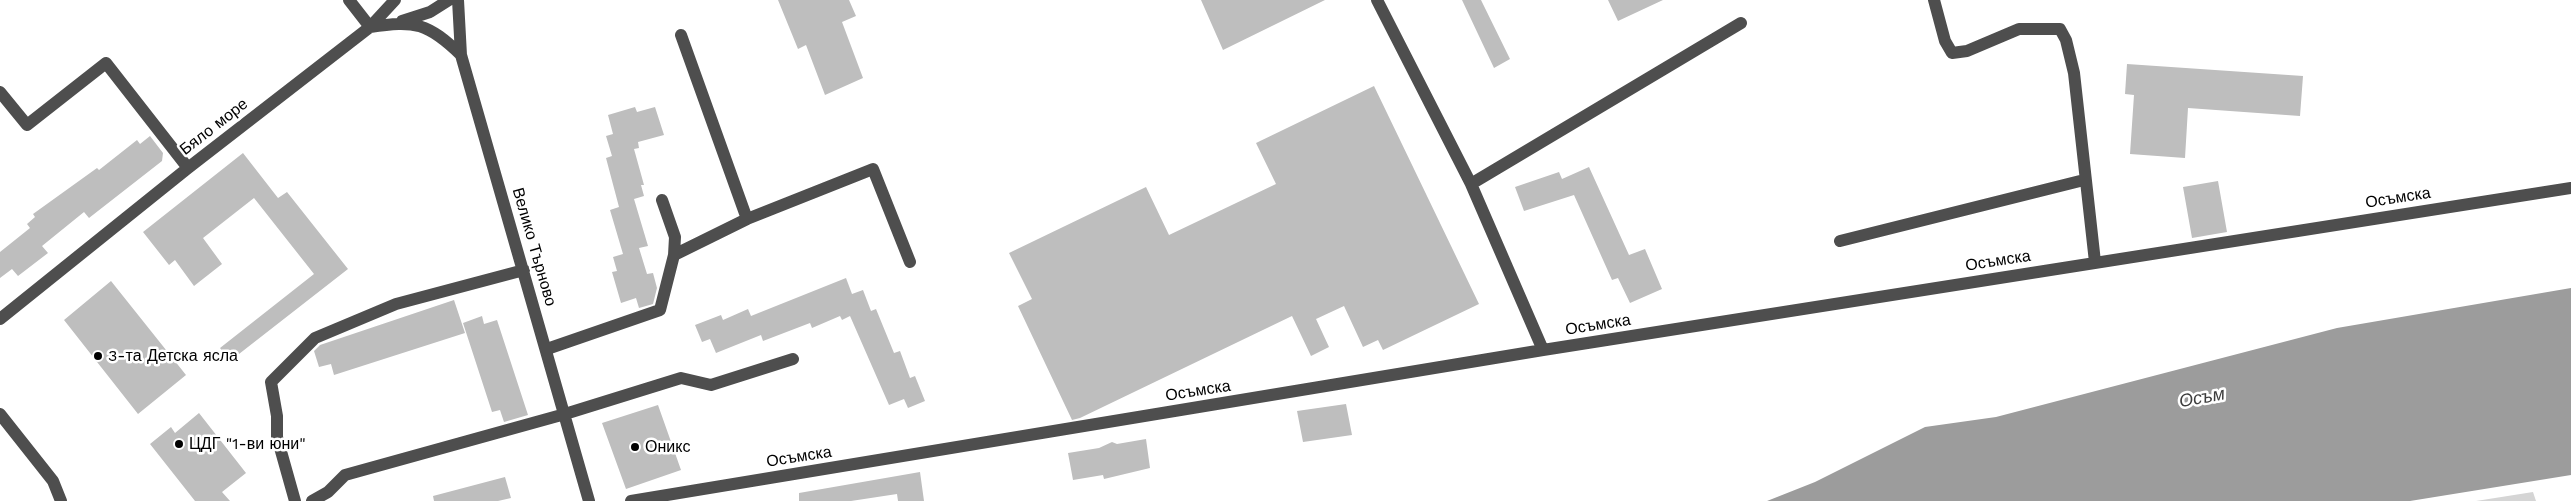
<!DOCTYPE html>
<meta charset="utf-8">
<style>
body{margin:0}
canvas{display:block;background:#fff}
</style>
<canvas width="2571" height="501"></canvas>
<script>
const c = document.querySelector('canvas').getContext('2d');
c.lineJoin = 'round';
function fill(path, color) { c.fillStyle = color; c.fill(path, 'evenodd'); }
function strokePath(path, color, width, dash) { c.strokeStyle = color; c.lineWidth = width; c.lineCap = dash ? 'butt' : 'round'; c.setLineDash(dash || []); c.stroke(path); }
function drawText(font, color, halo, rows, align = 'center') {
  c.font = font + ' "Work Sans",sans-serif'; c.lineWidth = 5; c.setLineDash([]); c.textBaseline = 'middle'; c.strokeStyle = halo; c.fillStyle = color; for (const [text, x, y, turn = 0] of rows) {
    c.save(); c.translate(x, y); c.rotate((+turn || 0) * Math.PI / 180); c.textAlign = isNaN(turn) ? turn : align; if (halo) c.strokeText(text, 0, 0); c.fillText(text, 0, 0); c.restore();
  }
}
const green = new Path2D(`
 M2533,492l3,9h-60z`);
const water = new Path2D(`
 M2571,288v187l-161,26h-643l48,-19 110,-55 71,-10 341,-89z`);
const building = new Path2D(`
 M778,0h71l7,16 -14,6 21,56 -38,17 -19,-50 -8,4z
 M1201,0h124l-102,50z
 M1462,0h19l29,59 -16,9z
 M1608,0h55l-45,21z
 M2127,64l176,12 -3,40 -112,-8 -3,50 -55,-4 4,-59 -9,-1z
 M1374,86l105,218 -96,46 -5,-10 -15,7 -19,-41 -28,13 13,28 -18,9 -19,-40 -212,102 -8,2 -54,-114 14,-7 -23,-46 137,-66 23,48 107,-51 -20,-41z
 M635,107l2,5 18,-5 9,28 -26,7 1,6 -5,1 10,36h-3l3,11 -10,3 14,47 -9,2 8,26 6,-1 4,15 -4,16 -14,4 -3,-10 -15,5 -9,-31 5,-1 -4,-14 10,-3 -13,-44 9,-3 -13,-49 6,-2 -6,-20 7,-2 -5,-19z
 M150,136l13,17 -1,8 -73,57 -5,-6 -42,34 6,7 -30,23 -6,-7 -12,9v-26l30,-24 -3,-4 8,-7 -2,-3 64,-46 2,2 38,-30 3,4z
 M243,153l35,45 9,-6 61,77 -118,92 -10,-13 94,-74 -60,-76 -51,40 19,26 -28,22 -19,-26 -6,5 -26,-33z
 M1589,167l40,88 16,-6 17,40 -32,14 -12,-25 -6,2 -38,-85 -50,16 -9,-24 44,-15 3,7z
 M2218,181l9,51 -35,6 -9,-51z
 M846,278l6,16 11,-4 8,21 5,-2 18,44 6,-2 10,27 5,-2 10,25 -17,7 -4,-9 -15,6 -39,-89 -8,4 -2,-4 -28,12 -2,-5 -47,18 -2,-6 -45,18 -6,-14 -8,3 -7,-17 26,-10 2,5 25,-11 3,7z
 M111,281l75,94 -48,39 -74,-94z
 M454,300l11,33 -131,42 -3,-11 -12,3 -5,-16 6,-6z
 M482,316l2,8 13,-4 31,95 -24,7 -4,-12 -8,2 -29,-89z
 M1346,404l6,31 -49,7 -6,-31z
 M658,405l23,65 -55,19 -24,-66z
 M199,413l47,60 -24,19 8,9h-35l-45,-57 21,-17 4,6z
 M1146,439l4,29 -46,11 -1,-4 -30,5 -5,-27 31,-5 13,-6 5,2z
 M920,472l4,29h-26l-1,-7 -46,7h-52v-8z
 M505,477l6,21 -13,3h-64l-1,-5z`);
const minor = new Path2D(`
 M349,0l21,27
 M458,0l3,55 128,446
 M1377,0l94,184 72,166
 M1934,0l11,41 7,12 15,-2 52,-22h41l6,11 8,33 21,189
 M402,21l28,-9 19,-12
 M370,27c45,-7 58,-4 91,28
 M681,35l66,184 126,-50 37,93
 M0,92l27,33 79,-62 82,105
 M1471,184l270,-161
 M1840,241l244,-61
 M674,255l73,-36
 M0,319l188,-151 182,-141 25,-27
 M547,349l113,-39 14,-55 1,-18 -13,-37
 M0,414l53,67 8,20
 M295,501l-18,-64v-21l-6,-34 44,-44 81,-34 128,-34
 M312,501l16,-9 17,-17 220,-61 116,-36 30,7 82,-26
 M631,501l912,-151 1028,-162`);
const markers = [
 [98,356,5,"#000"],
 [179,444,5,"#000"],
 [635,447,5,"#000"]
];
const streetNames = [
 ["Бяло море",214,127,-38],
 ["Осъмска",2398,198,-9],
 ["Велико Търново",534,247,74],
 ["Осъмска",1998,261,-9],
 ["Осъмска",1598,325,-9],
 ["Осъмска",1198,391,-9],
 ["Осъмска",799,457,-9]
];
const poiNames = [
 ["3-та Детска ясла",108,356],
 ["ЦДГ \"1-ви юни\"",189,444],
 ["Оникс",645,447]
];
const waterNames = [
 ["Осъм",2202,398,-10]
];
fill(green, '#d5d5d5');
fill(water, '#9c9c9c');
fill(building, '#bebebe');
strokePath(minor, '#4e4e4e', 12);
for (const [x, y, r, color] of markers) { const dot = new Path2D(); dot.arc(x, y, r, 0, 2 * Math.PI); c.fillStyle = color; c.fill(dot); strokePath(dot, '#fff', 2); }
drawText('16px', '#000', '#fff', streetNames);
drawText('16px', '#000', '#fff', poiNames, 'left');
drawText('italic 18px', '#3d3d3d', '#fff', waterNames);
</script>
